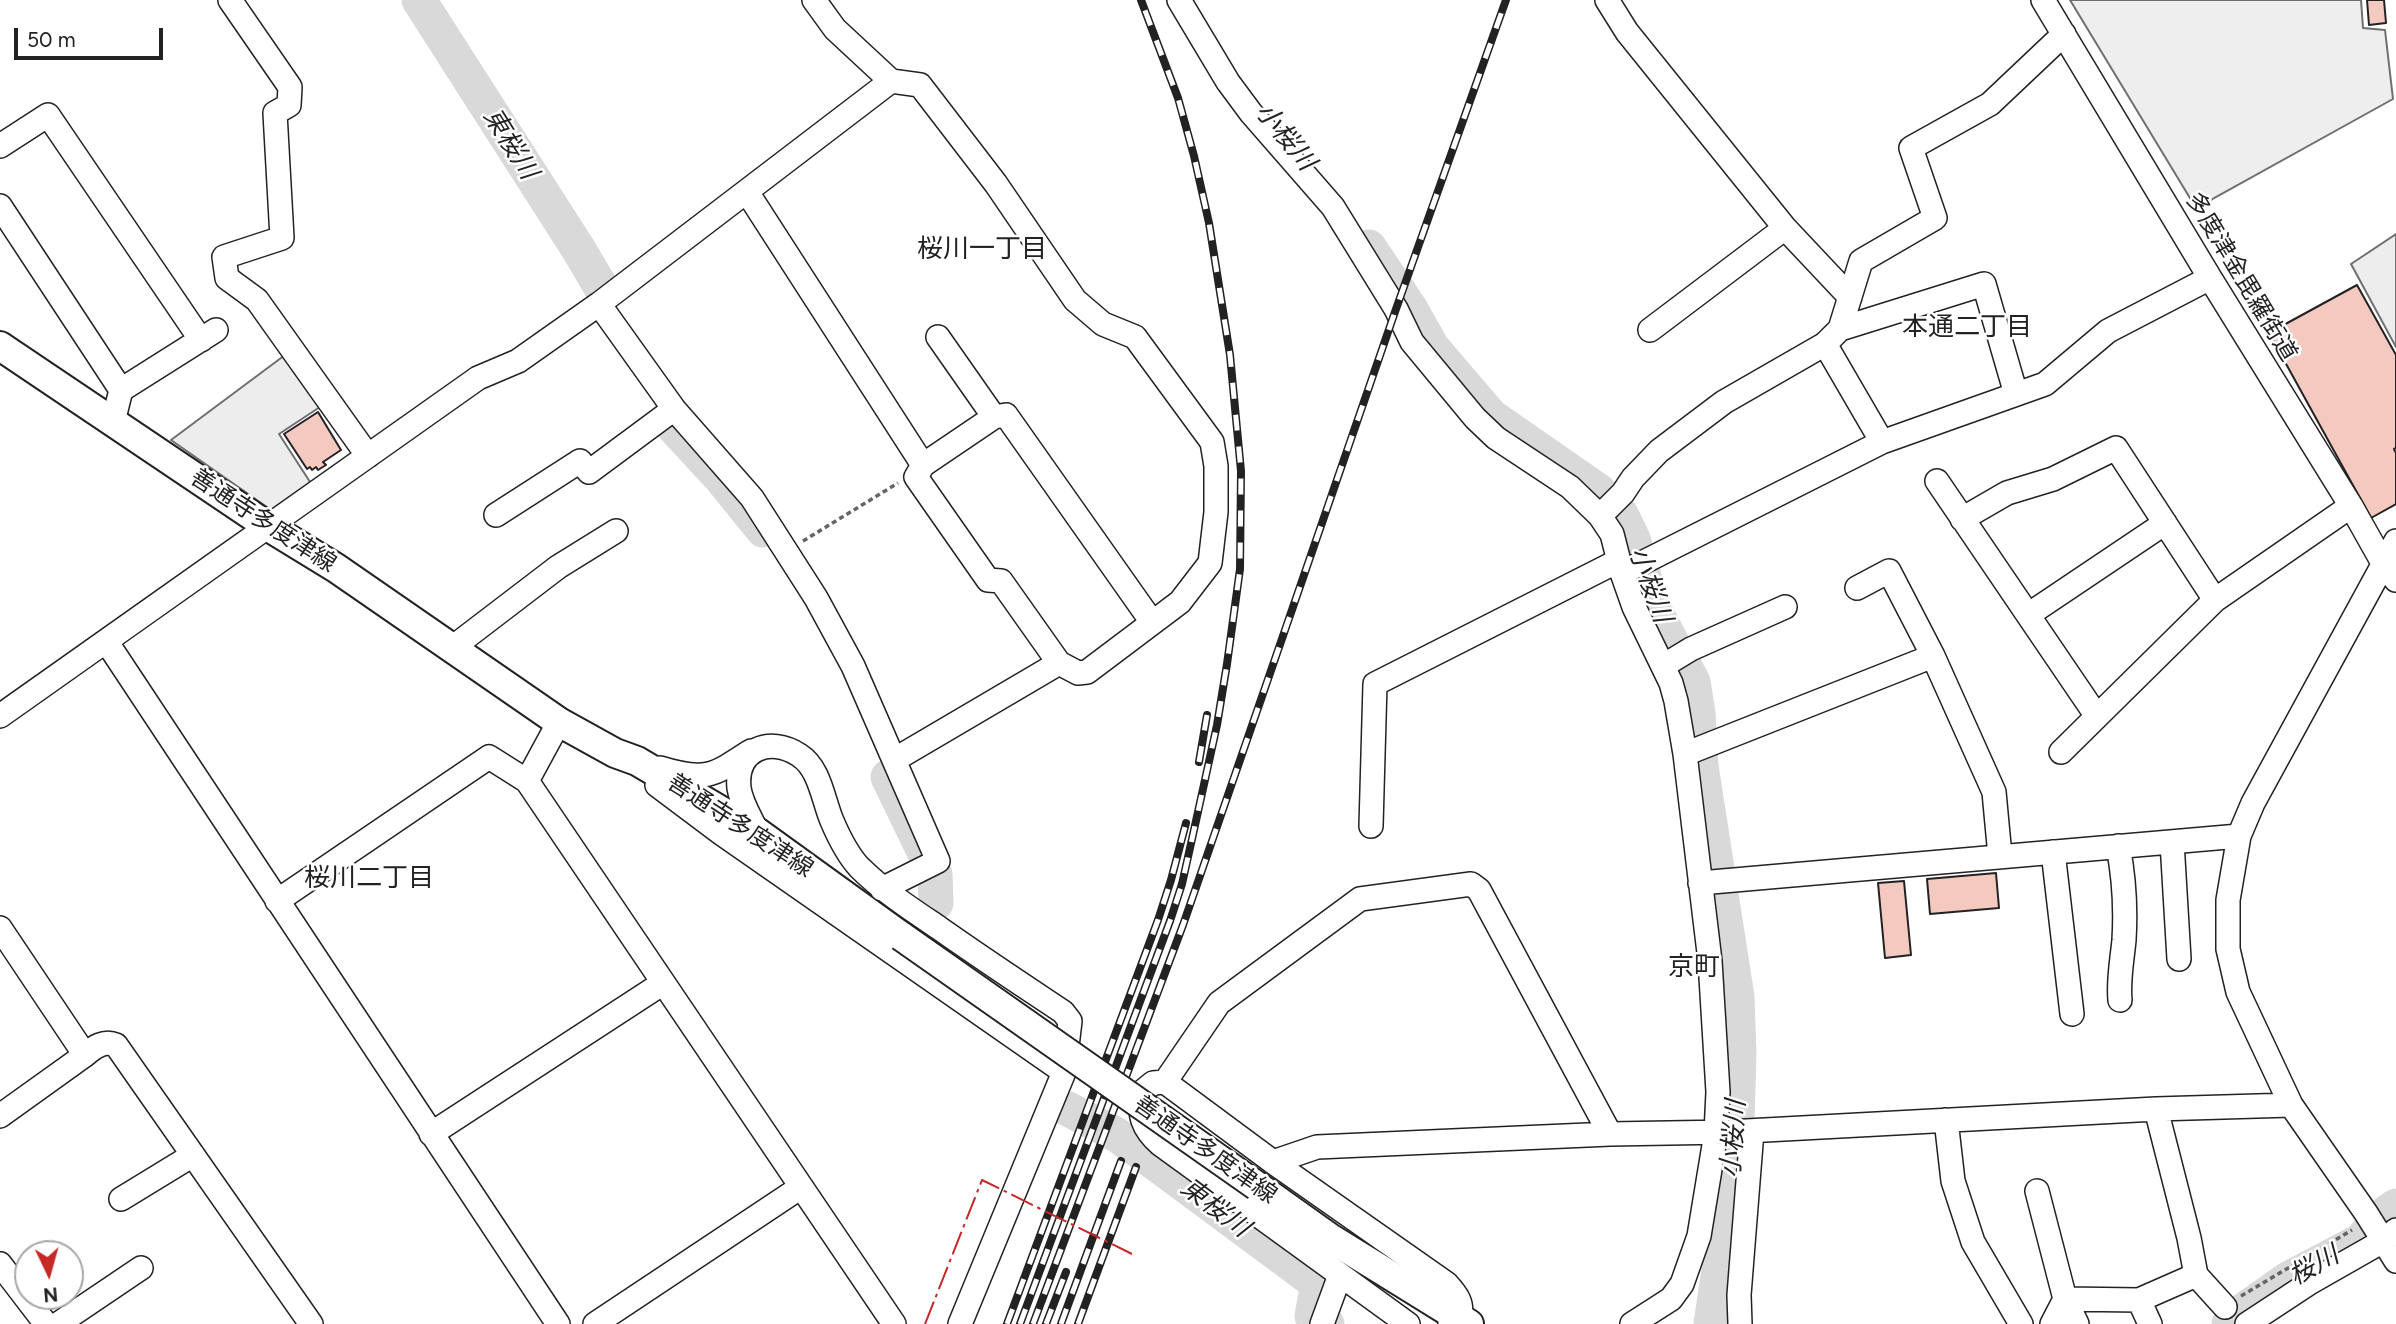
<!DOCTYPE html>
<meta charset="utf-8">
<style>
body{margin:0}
#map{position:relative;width:2396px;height:1324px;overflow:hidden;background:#fff;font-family:Figtree,sans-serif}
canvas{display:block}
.north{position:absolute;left:14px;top:1240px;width:70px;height:70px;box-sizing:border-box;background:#fff;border:2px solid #a7a7a7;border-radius:50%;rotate:175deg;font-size:19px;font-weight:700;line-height:28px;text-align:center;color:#222}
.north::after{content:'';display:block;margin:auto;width:24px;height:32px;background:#c62828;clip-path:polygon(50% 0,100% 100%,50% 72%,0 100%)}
.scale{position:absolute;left:14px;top:28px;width:149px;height:32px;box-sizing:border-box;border:4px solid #222;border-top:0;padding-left:9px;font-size:21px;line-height:24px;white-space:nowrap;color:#222;-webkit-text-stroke:5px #fff;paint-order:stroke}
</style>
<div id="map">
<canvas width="2396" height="1324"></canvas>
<div class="north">N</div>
<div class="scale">50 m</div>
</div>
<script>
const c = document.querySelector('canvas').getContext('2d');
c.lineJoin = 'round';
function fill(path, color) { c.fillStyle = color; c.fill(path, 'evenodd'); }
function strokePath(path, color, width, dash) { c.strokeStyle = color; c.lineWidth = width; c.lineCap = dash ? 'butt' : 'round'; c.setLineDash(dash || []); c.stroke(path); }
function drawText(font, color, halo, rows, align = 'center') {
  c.font = font + ' Figtree,"Noto Sans JP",sans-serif'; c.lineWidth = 5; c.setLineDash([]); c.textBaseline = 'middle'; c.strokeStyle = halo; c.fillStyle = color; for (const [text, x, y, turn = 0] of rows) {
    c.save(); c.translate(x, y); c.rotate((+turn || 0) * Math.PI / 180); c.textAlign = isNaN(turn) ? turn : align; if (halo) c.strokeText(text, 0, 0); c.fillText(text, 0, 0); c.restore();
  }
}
const green = new Path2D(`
 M2070,0h291l2,28 22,2 8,69 -197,109z`);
const parking = new Path2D(`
 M2396,234v113l-45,-83z
 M285,355l38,50 -44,29 33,51 -38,27 -103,-72z`);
const river = new Path2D(`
 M419,0l160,250 23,39
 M1369,247l41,61 22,39 59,69 108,75 22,23 12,25 20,68 40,75 5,31 3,53 36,231 2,56 -3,101 -25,170
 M670,423l50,54 43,53
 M888,777l47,97 1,29
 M1068,1109l49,26 201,149 -6,32 15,8
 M2229,1324l6,-8 53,-37 72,-38 23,-26 13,-9`);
const building = new Path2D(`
 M2367,0h17l2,23 -17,2z
 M2357,285l39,70v93l-2,1 2,4v51l-25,14 -102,-185z
 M318,412l23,38 -18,12 3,3 -8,5 -2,-3 -4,3 -2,-3 -3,2 -23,-35z
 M1996,873l3,35 -69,6 -3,-35z
 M1904,881l7,74 -26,3 -7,-75z`);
const path = new Path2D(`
 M803,541l95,-58
 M2241,1296l111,-66`);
const minor = new Path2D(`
 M230,0l60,87 -1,18 -14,8 7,125 -58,19 3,21 30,22 111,156
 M814,0l21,29 56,52 29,4 76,99 79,116 28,24 32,13 77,105 4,24v46l-6,51 -30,39 -93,70 -9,1 -19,-10 -165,97
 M1179,0l49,82 23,31 82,94 63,102 16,33 63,76 21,20 74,49 30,29 12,18 10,39 12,34 37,76 5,18 9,53 25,207 8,131 -2,41 -17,103 -17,48 -11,15 -39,25
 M1607,0l20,32 158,196 65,69
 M2043,0l167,278 141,228 32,57 13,17
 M0,146l48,-31 153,225
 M747,192l176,273 -7,12 72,103 13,1 58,82
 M0,206l121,184 -8,32
 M599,304l75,105 78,89 64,100 37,68 85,195 -56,28
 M1840,329l144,-45 32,110
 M1650,330l135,-102
 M938,337l56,80 12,-2 146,207
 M121,390l95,-60
 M1882,442l-57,-98 15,-15 21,-68 74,-43 -24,-70 79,-44 74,-70
 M923,465l71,-48
 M1937,481l159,234
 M496,515l84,-54 9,11 85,-63
 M1600,516l23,-23 10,-15 26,-27 65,-49 101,-58
 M1962,519l45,-26 46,-14 63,-31 99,152
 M2396,541l-143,262 -14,33 -11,64v49l10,43 53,113 75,108 30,48
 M1622,573l260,-131 163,-58 63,-53 102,-53
 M1857,588l32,-17 44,85 61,136 6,64
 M2028,615l137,-92
 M106,641l452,683
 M452,648l106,-81 58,-36
 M1663,666l28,-17 94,-42
 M0,716l478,-338 40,-17 81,-57 292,-223
 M559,722l-32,59 367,543
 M2061,752l154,-152 136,-94
 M1685,754l248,-98
 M660,768c45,14 53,8 91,-17
 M657,785l64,48 343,239
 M1371,826l4,-142 243,-123
 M757,832c-6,-14 -16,-29 -18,-44 -4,-39 31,-52 60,-33 21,13 24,45 33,66 6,14 16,34 27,46 24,24 52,42 80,61 41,29 82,56 124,84l7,9 -6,51 -104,252
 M2172,842l7,117
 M2118,846c6,31 8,62 6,94 -2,21 -6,40 -4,60
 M2053,852l19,162
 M1700,883l539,-47
 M277,901l212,-144 38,24
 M0,928l85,127 -85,61
 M85,1055c9,-8 19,-15 31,-10l195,279
 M1165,1082l54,-79 141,-104 111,-15 8,6 131,244
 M2156,1109l33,129 7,37 29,32
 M1946,1120l7,61 20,61 48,82
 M431,1134l232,-151
 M1273,1162l44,-15 293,-13 118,-2 428,-23 135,-4
 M2037,1191l28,108 12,25
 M121,1199l72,-44
 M0,1264l46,60
 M2139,1300l11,24
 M58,1324l83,-56
 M595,1324l206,-137
 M1322,1324l18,-49
 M1408,1324l-248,-180c-17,-15 -22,-29 -18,-52l11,-9 12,-1 108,80 174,122c10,11 16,19 13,33l-10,7
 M1740,1324l-1,-29 13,-164
 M2052,1324l13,-25 74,1 57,-25
 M2247,1324l64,-42 72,-41 13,-11`);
const major = new Path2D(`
 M0,346l269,181 67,41 223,154 56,31 22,8 120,71 144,104
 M1257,1186l73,52 139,86`);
const rail = new Path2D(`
 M1199,762l8,-47
 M1007,1324l151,-404 13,-40 15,-57
 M1020,1324l150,-403 12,-37 12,-54 23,-105 10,-61 13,-95 1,-98 -11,-116 -21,-132 -15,-67 -16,-58 -37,-98
 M1033,1324l150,-399 213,-616 110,-309
 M1046,1324l20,-52
 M1061,1324l60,-163
 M1078,1324l58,-157`);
const majorBridge = new Path2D(`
 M901,936l356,250`);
const power = new Path2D(`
 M925,1324l57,-144 150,74`);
const streetNames = [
 ["多度津金毘羅街道",2241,277,59],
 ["善通寺多度津線",263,521,33],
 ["善通寺多度津線",740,826,33],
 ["善通寺多度津線",1205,1150,35]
];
const waterNames = [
 ["小桜川",1285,137,51],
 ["東桜川",510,144,58],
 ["小桜川",1650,585,70],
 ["小桜川",1734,1139,-86],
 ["東桜川",1215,1208,37],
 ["桜川",2314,1266,-29]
];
const neighbourhoodNames = [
 ["桜川一丁目",982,249],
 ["本通二丁目",1967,327],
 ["桜川二丁目",369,878],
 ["京町",1694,967]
];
fill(green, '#eee');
strokePath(green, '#6f6f6f', 2);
fill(parking, '#ededed');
strokePath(parking, '#6f6f6f', 2);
strokePath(river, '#d9d9d9', 35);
fill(building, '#f3c9c0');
strokePath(building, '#222', 2);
strokePath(minor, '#222', 26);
strokePath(major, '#222', 32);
strokePath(path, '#646464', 3.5, [5, 3.5]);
strokePath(minor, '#fff', 23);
strokePath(major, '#fff', 28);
strokePath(rail, '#222', 8);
strokePath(rail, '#fff', 5, [16]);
strokePath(majorBridge, '#222', 32, []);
strokePath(majorBridge, '#fff', 28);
strokePath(power, '#c62828', 2, [24, 5, 3.5, 5]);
drawText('24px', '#222', '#fff', streetNames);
drawText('italic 26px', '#222', '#fff', waterNames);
drawText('26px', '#222', '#fff', neighbourhoodNames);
</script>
